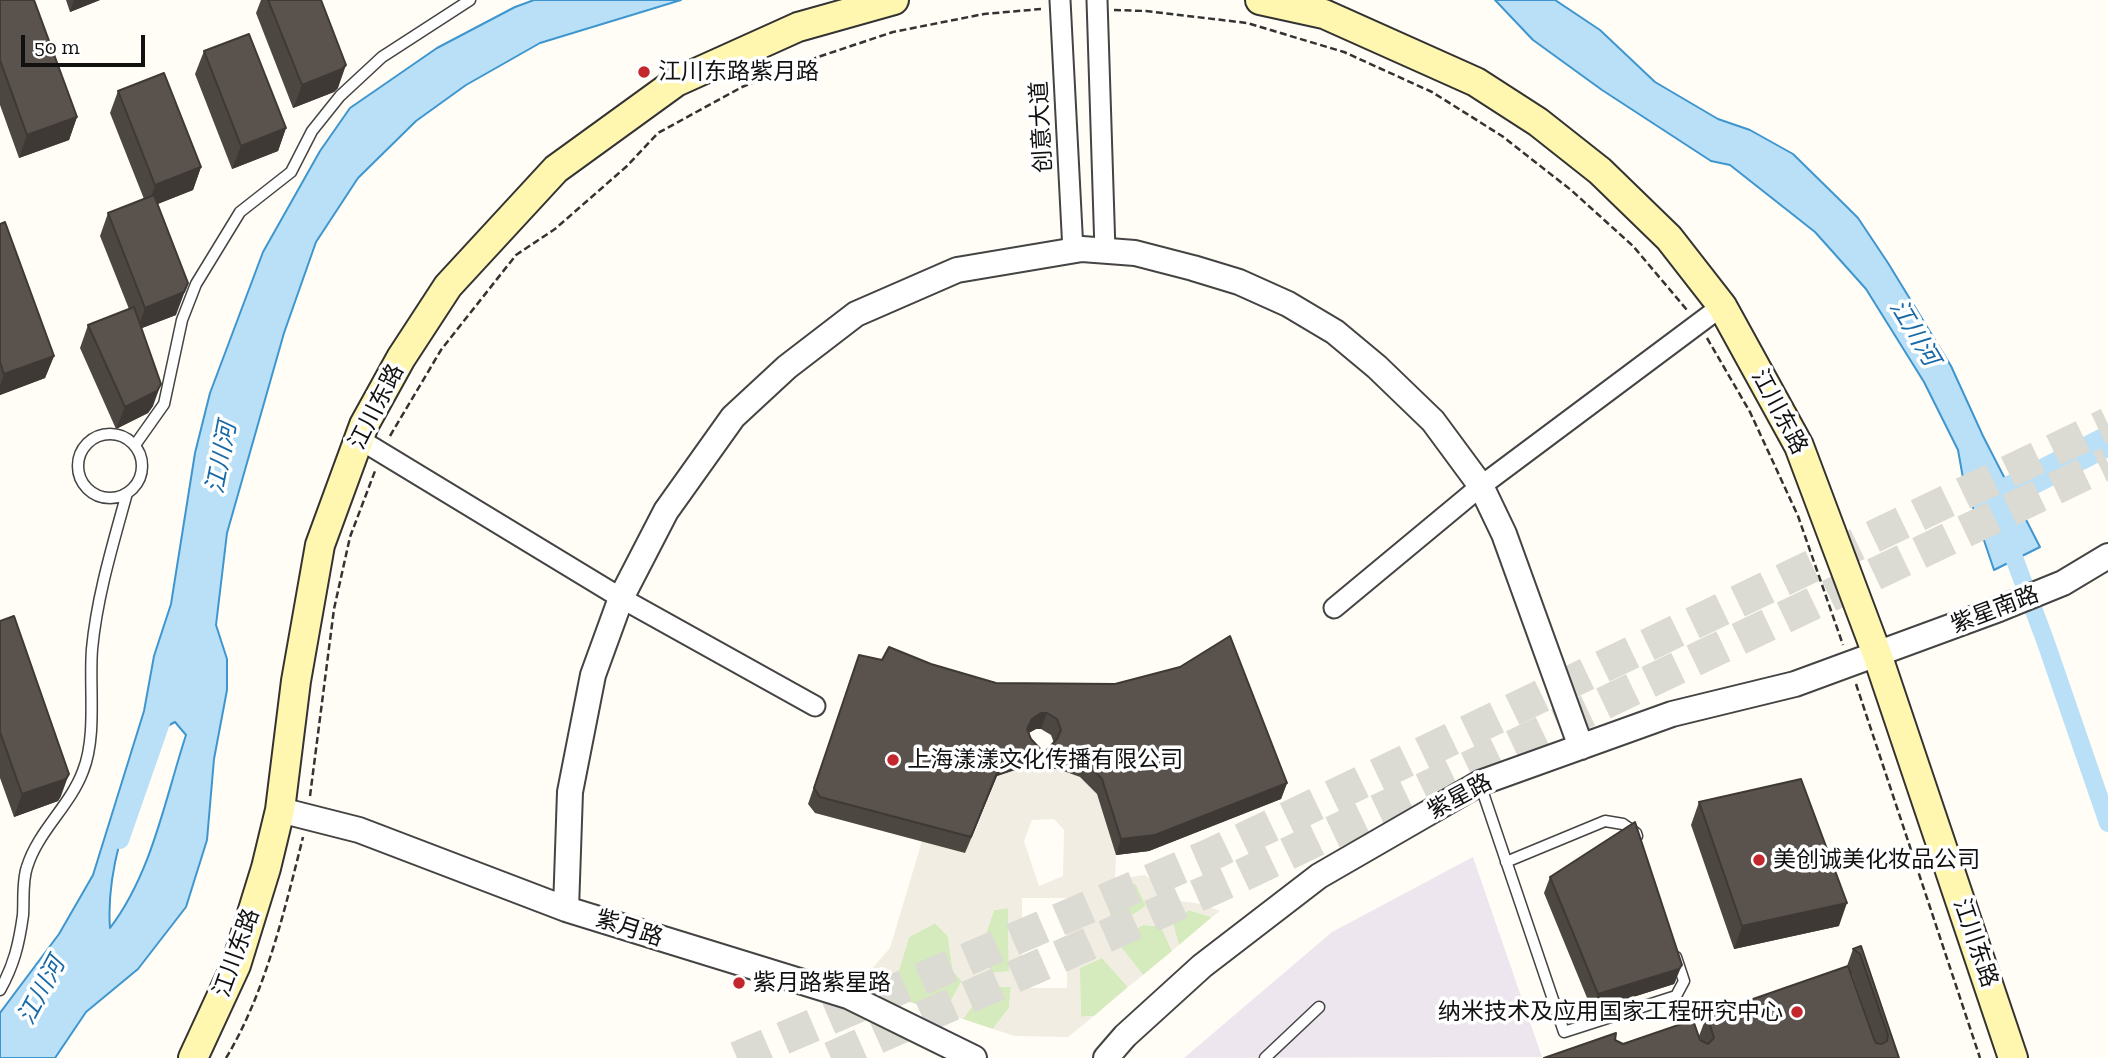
<!DOCTYPE html>
<meta charset="utf-8">
<style>
body{margin:0}
#map{position:relative;width:2108px;height:1058px;overflow:hidden;background:#fffdf5;font-family:"Zilla Slab",serif}
canvas{display:block}
.scale{position:absolute;left:21px;top:35px;width:124px;height:32px;box-sizing:border-box;border:4px solid #111;border-top:0;padding-left:9px;font-size:21px;line-height:24px;white-space:nowrap;color:#111;-webkit-text-stroke:5px #fff;paint-order:stroke}
</style>
<div id="map">
<canvas width="2108" height="1058"></canvas>
<div class="scale">50 m</div>
</div>
<script>
const c = document.querySelector('canvas').getContext('2d');
c.lineJoin = 'round';
function fill(path, color) { c.fillStyle = color; c.fill(path, 'evenodd'); }
function strokePath(path, color, width, dash) { c.strokeStyle = color; c.lineWidth = width; c.lineCap = dash ? 'butt' : 'round'; c.setLineDash(dash || []); c.stroke(path); }
function drawText(font, color, halo, rows, align = 'center') {
  c.font = font + ' "Zilla Slab","Noto Sans SC",serif'; c.lineWidth = 7; c.setLineDash([]); c.textBaseline = 'middle'; c.strokeStyle = halo; c.fillStyle = color; for (const [text, x, y, turn = 0] of rows) {
    c.save(); c.translate(x, y); c.rotate((+turn || 0) * Math.PI / 180); c.textAlign = isNaN(turn) ? turn : align; if (halo) c.strokeText(text, 0, 0); c.fillText(text, 0, 0); c.restore();
  }
}
const industrial = new Path2D(`
 M1473,857l69,200 -358,1 148,-126z`);
const green = new Path2D(`
 M1136,884l10,22 -36,25 -1,-46z
 M1008,908l1,64 -18,1 -10,-25 13,-38z
 M1189,910l23,7 -33,28 -7,-24z
 M935,923l13,13 5,35 9,10 -18,32 -53,-17 18,-59z
 M1143,925l18,1 11,25 -29,24 -28,-35z
 M1102,958l26,29 -34,29 -13,1 -2,-49z
 M986,986l25,1 -2,21 -16,21 -30,-10z`);
const plaza = new Path2D(`
 M1034,768l24,1 22,8 17,17 19,61 -1,24 30,-4 28,25 29,4 18,7 -8,6 -23,-7 -17,10 7,25 -7,6 -11,-25 -18,-1 -28,14 28,36 -15,12 -26,-29 -22,10 1,49 13,-1 -26,21 -53,-1 -22,-7 16,-21 2,-21 -25,-1 -23,33 -19,-6 18,-32 -9,-10 -5,-35 -13,-13 -26,14 -18,59 -33,-11 32,-37 32,-107 43,12 32,-77 18,-6zM1054,819l10,11 -1,46 -24,10 -15,-45 8,-21zM1136,884l10,22 -35,25 -2,-46zM1022,898h45v90h-45zM1008,908l1,63 -18,2 -10,-24 13,-39z`);
const water = new Path2D(`
 M534,0h147l-141,43 -74,42 -50,36 -58,57 -42,64 -32,91 -57,200 -11,92 11,34v31l-13,69 -7,81 -21,67 -48,62 -52,43 -31,46h-55v-45l59,-79 34,-59 51,-164 10,-55 17,-52 24,-151 15,-60 53,-141 57,-101 30,-43 87,-60 78,-41zM175,722l11,13c-21,64 -34,138 -76,193 -5,-67 26,-135 48,-197z
 M1495,0h60l45,30 55,52 63,37 32,11 43,24 53,52 12,12 30,45 63,103 32,70 57,111 -46,23 -31,-92 -5,-28 -34,-68 -58,-93 -51,-57 -85,-67 -19,-4 -109,-71 -69,-50z`);
const canal = new Path2D(`
 M2007,539l38,101 63,183
 M120,840l45,-129`);
const river = new Path2D(`
 M1992,500l116,-59`);
const trunkTunnel = new Path2D(`
 M737,1058l475,-204 896,-430
 M831,1058l397,-176 880,-419`);
const path = new Path2D(`
 M1114,10l32,1 101,12 97,29 88,40 70,44 69,54 62,56 54,64
 M1707,338l43,74 48,104 45,129
 M390,436l51,-86 75,-95 39,-26 72,-63 31,-33 84,-46 67,-27 84,-28 91,-18 57,-5
 M1856,684l124,374
 M310,796l24,-187 16,-72 25,-66
 M226,1058c39,-64 59,-149 77,-221`);
const service = new Path2D(`
 M78 466a32 32 0 1 1 64 0a32 32 0 1 1-64 0Z
 M135,445l29,-41 18,-84 14,-36 44,-72 51,-40 21,-41 28,-35 42,-39 88,-57
 M1480,784l84,248 112,-36 8,-15 -8,-24
 M1506,862l99,-41 18,3 13,9 1,3
 M0,990c14,-25 19,-46 23,-75 1,-15 -1,-34 4,-48 11,-36 43,-61 56,-96 14,-35 6,-85 9,-122 5,-53 21,-105 35,-156
 M1265,1058l54,-51`);
const minor = new Path2D(`
 M1060,0l13,251
 M1097,0l8,251
 M359,439l262,159 194,108
 M1334,608l147,-122 241,-180`);
const tertiary = new Path2D(`
 M280,810l79,20 207,79 282,87 126,62
 M566,909l4,-117 23,-117 28,-77 45,-87 67,-94 54,-50 69,-53 101,-44 125,-21 53,4 58,15 46,14 49,22 47,28 42,35 56,54 48,65 23,48 77,213
 M1106,1058l19,-22 77,-70 117,-90 161,-93 192,-69 123,-30 204,-75 64,-26 45,-27`);
const secondary = new Path2D(`
 M1260,0l64,14 152,68 62,40 62,49 69,67 53,68 77,140 78,208 136,404
 M193,1058l43,-93 30,-97 14,-58 16,-129 24,-136 44,-120 37,-67 47,-72 108,-117 120,-87 122,-55 96,-27`);
const wall = new Path2D(`
 M0,0l77,117 -8,23 -50,18 -19,-53z
 M66,0h34l-30,12z
 M261,0h60l17,88 -4,4 -41,16 -37,-95z
 M204,51l82,77 -8,23 -46,18 -37,-95z
 M118,91l83,76 -8,23 -35,14 18,111 -34,13 11,78 -5,7 -32,16 -36,-81 8,-23 41,-16 -29,-73 8,-23 36,-14 -34,-86z
 M0,224l54,132 -9,22 -45,17z
 M0,621l61,175 -3,5 -44,16 -14,-39z
 M859,655l23,5 49,4 356,119 -6,16 -132,52 -33,4 -19,-61 -17,-17 -22,-8 -20,-1 16,-25 -3,-8 -10,-6h-5l-7,4 8,35 -22,2 -18,6 -32,77 -150,-40 -7,-9z
 M1699,802l140,124 -105,23 -43,-124z
 M1550,877l126,103 -2,4 -82,26 -48,-117z
 M1861,946l38,112h-355l71,-18 8,4 78,-4 -2,-4 8,-21 140,-49 6,-17zM1851,974l1,1 23,66 -1,-2z`);
const shadedWall = new Path2D(`
 M74,0h26l-30,12z
 M346,65l-8,23 -4,4 -41,16 9,-23z
 M77,117l-8,23 -50,18 8,-23z
 M286,128l-8,23 -46,18 9,-23z
 M201,167l-8,23 -46,18 8,-23z
 M188,283l-12,32 -39,15 8,-22z
 M54,356l-9,22 -45,17v-9l4,-12z
 M161,384l-8,22 -5,7 -32,16 9,-22z
 M1041,713h6l-6,16h-5l-10,5 6,-15z
 M1043,752l-6,16 -22,2 -18,6 -32,77 37,-93 19,-6z
 M1044,753h20l-6,16 -20,-1z
 M69,774l-8,22 -3,5 -44,16 8,-23z
 M1287,783l-6,16 -132,52 -33,4 5,-16z
 M1847,903l-8,23 -105,23 8,-23z
 M1682,965l-8,19 -82,26 6,-16z`);
const building = new Path2D(`
 M0,0h34l43,117 -50,18 -27,-75z
 M268,0h53l25,65 -4,4 -40,16z
 M249,34l37,94 -45,18 -37,-95z
 M164,73l37,94 -46,18 -37,-94z
 M154,195l34,88 -4,9 -39,16 -37,-95z
 M5,222l49,134 -50,18 -4,-12v-138z
 M134,307l27,77 -4,7 -32,16 -37,-82z
 M14,616l55,158 -3,5 -44,15 -22,-62v-111z
 M1230,636l57,147 -132,52 -34,4 -19,-60 -16,-18 -22,-8h-20l13,-14 4,-9 -4,-11 -10,-6h-6l-9,6 -5,10 4,10 12,13 -22,2 -19,6 -31,77 -151,-40 -6,-9 45,-133 23,5 7,-13 42,17 65,19 119,1 65,-17z
 M1801,779l46,124 -105,23 -43,-124z
 M1635,822l47,143 -3,4 -81,25 -48,-117z
 M1861,946l38,112h-355l72,-25 -1,7 8,4 70,-24 7,20 8,4 6,-6 -7,-23 141,-49 26,73 2,4 6,1 5,-3 1,-6 -28,-81 -7,-5z`);
const markers = [
 [644,72,7,"#c4262e"],
 [893,760,7,"#c4262e"],
 [1759,860,7,"#c4262e"],
 [739,983,7,"#c4262e"],
 [1797,1012,7,"#c4262e"]
];
const poiNames = [
 ["江川东路紫月路",658,72],
 ["上海漾漾文化传播有限公司",907,760],
 ["美创诚美化妆品公司",1773,860],
 ["紫月路紫星路",753,983],
 ["纳米技术及应用国家工程研究中心",1783,1012,"right"]
];
const streetNames = [
 ["创意大道",1042,127,-93],
 ["江川东路",377,407,-63],
 ["江川东路",1779,412,62],
 ["紫星南路",1995,610,-21],
 ["紫星路",1460,797,-28],
 ["紫月路",629,929,18],
 ["江川东路",1975,943,71],
 ["江川东路",237,953,-70]
];
const waterNames = [
 ["江川河",1914,333,59],
 ["江川河",222,458,-79],
 ["江川河",42,991,-62]
];
fill(industrial, '#eee6ef');
fill(green, '#d5ebbd');
fill(plaza, '#f1ede2');
fill(water, '#b9e0f7');
strokePath(water, '#3f96cf', 2);
strokePath(canal, '#b9e0f7', 18);
strokePath(river, '#b9e0f7', 30);
strokePath(trunkTunnel, '#dbdad3', 33, [33, 17]);
strokePath(service, '#444', 13);
strokePath(minor, '#444', 23);
strokePath(tertiary, '#444', 28);
strokePath(secondary, '#333', 32);
strokePath(path, '#333', 2.5, [7, 3.5]);
strokePath(service, '#fff', 10);
strokePath(minor, '#fff', 19);
strokePath(tertiary, '#fff', 24);
strokePath(secondary, '#fff6b0', 28);
fill(wall, '#4d4742');
fill(shadedWall, '#3f3936');
fill(building, '#5a524d');
strokePath(building, '#3f3936', 2);
for (const [x, y, r, color] of markers) { const dot = new Path2D(); dot.arc(x, y, r, 0, 2 * Math.PI); c.fillStyle = color; c.fill(dot); strokePath(dot, '#fff', 2.5); }
drawText('23px', '#111', '#fff', poiNames, 'left');
drawText('23px', '#111', '#fff', streetNames);
drawText('italic 24px', '#1768a6', '#fff', waterNames);
</script>
